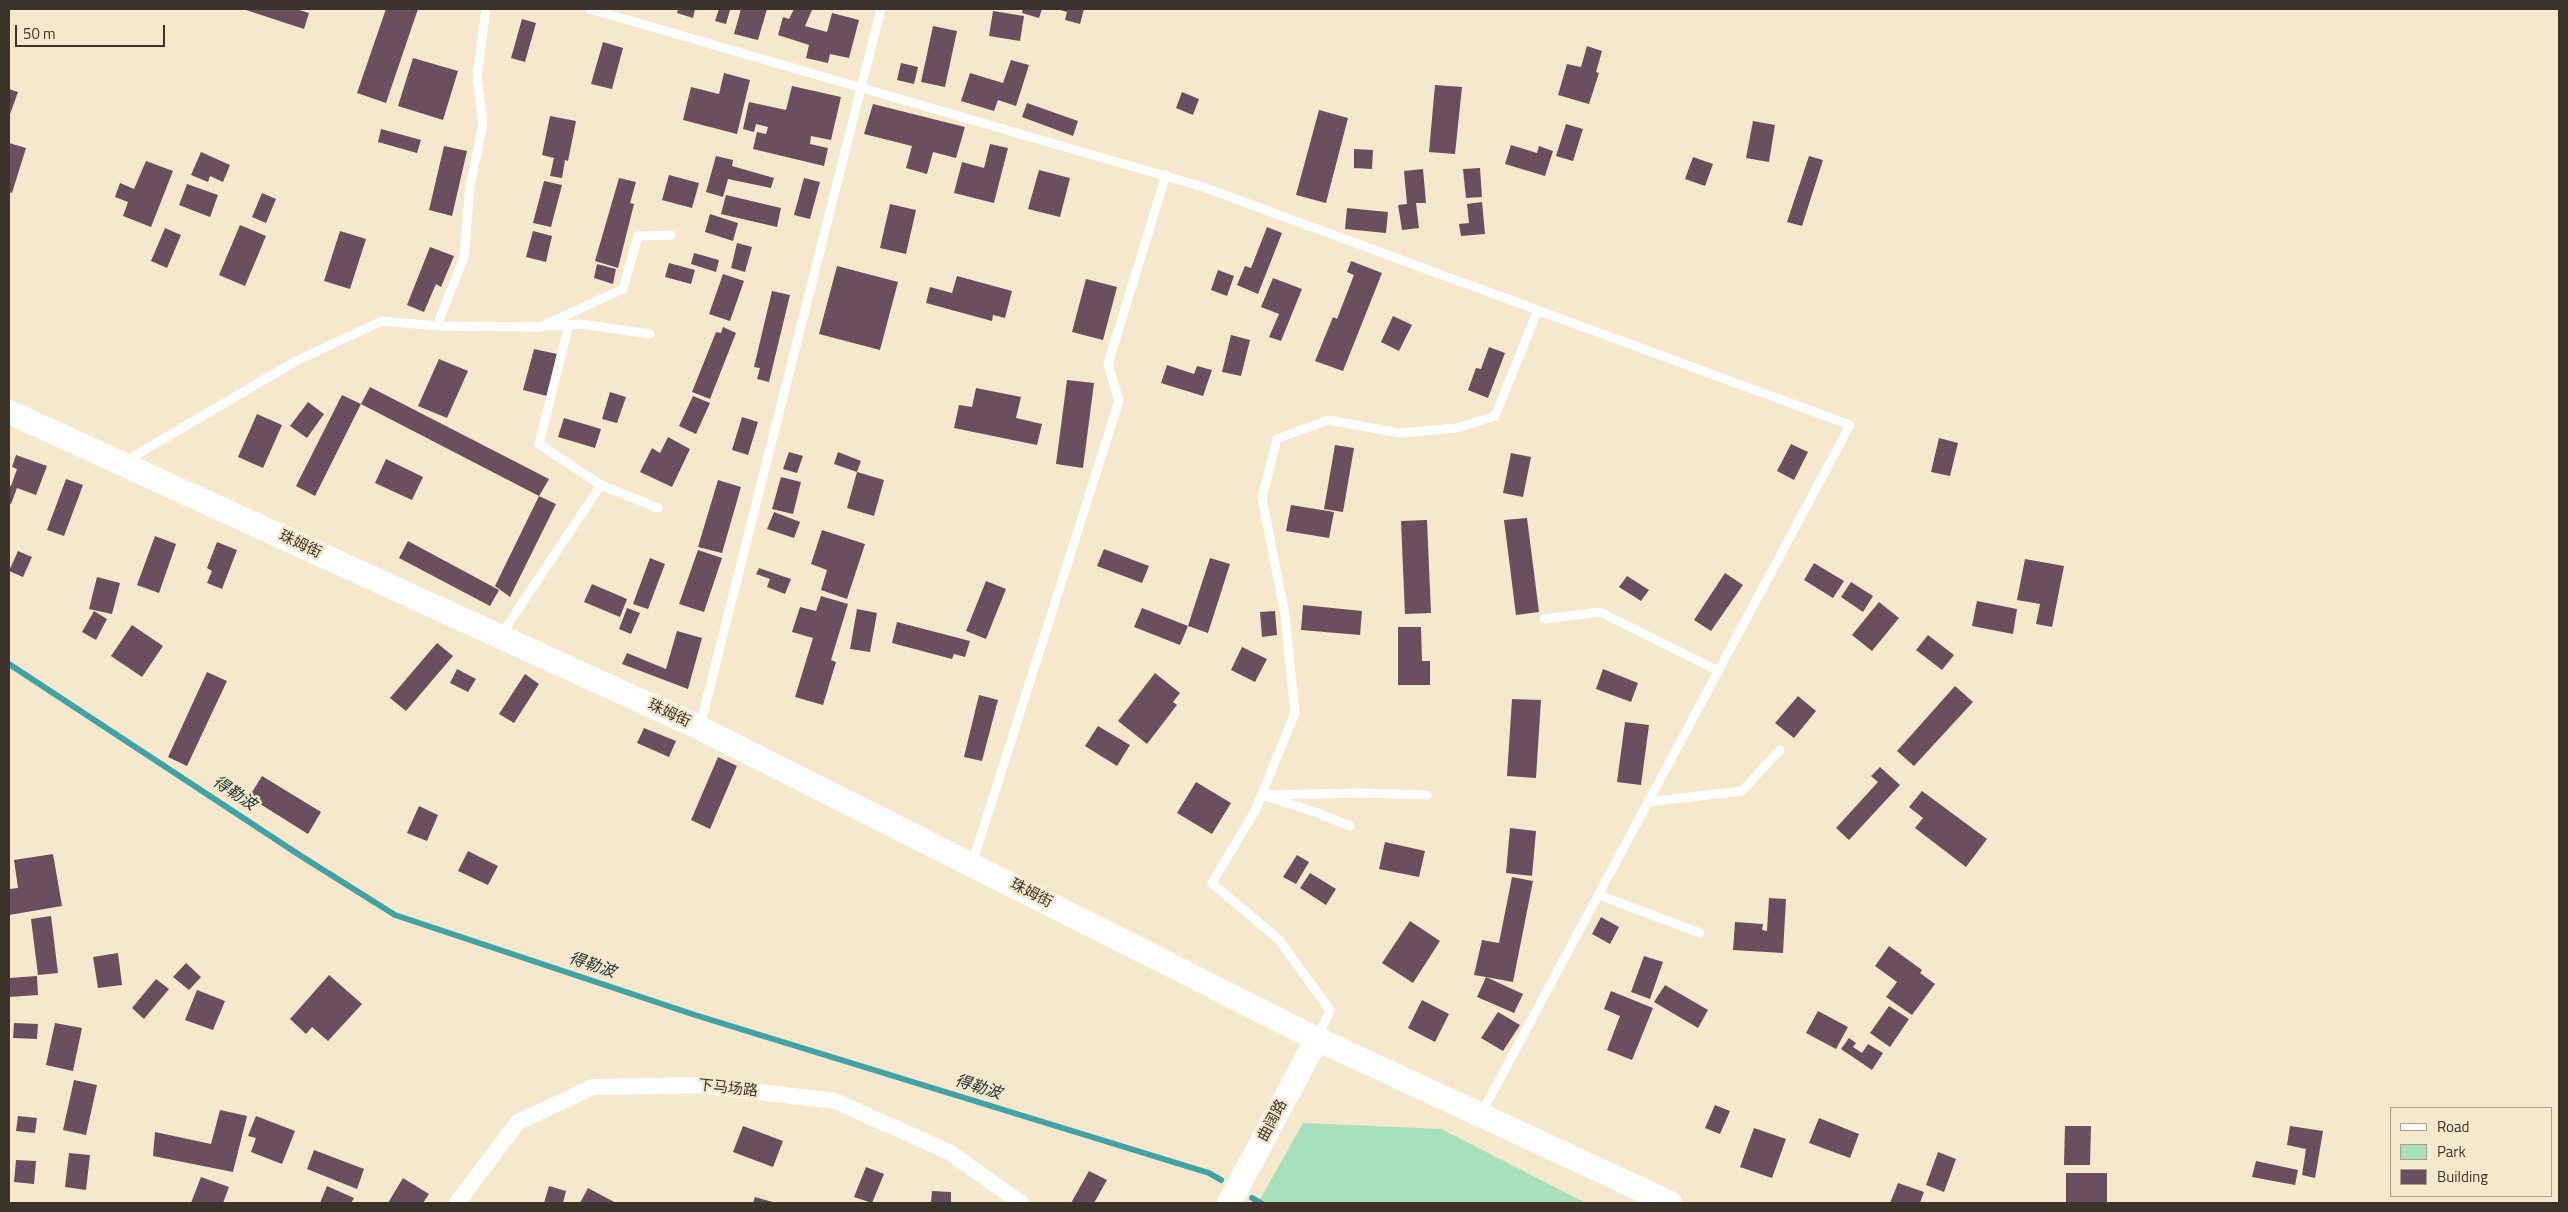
<!DOCTYPE html>
<meta charset="utf-8">
<style>
body{margin:0}
#map{position:relative;width:2568px;height:1212px;overflow:hidden;background:#f6e8cc;font-family:"Titillium Web",sans-serif}
canvas{display:block}
.frame{position:absolute;inset:0;border:10px solid #3a342a;pointer-events:none}
.legend{position:absolute;left:2390px;top:1107px;width:162px;height:90px;box-sizing:border-box;background:#f6e8cc;border:1px solid #aba08b;margin:0;padding:6px 9px;list-style:none;font-size:15px;color:#3a342a}
.legend li{display:flex;align-items:center;gap:10px;height:25px}
.legend b{width:25px;border:1px solid #aba08b}
.scale{position:absolute;left:15px;top:25px;width:150px;height:22px;box-sizing:border-box;border:2px solid #3a342a;border-top:0;padding-left:6px;font-size:15px;line-height:18px;white-space:nowrap;color:#3a342a;-webkit-text-stroke:4px #f6e8cc;paint-order:stroke}
</style>
<div id="map">
<canvas width="2568" height="1212"></canvas>
<div class="frame"></div>
<ul class="legend">
<li><b style="height:6px;background:#fff"></b>Road</li>
<li><b style="height:14px;background:#a8dfbd"></b>Park</li>
<li><b style="height:14px;background:#6a505e"></b>Building</li>
</ul>
<div class="scale">50 m</div>
</div>
<script>
const c = document.querySelector('canvas').getContext('2d');
c.lineJoin = 'round';
function fill(path, color) { c.fillStyle = color; c.fill(path, 'evenodd'); }
function strokePath(path, color, width, dash) { c.strokeStyle = color; c.lineWidth = width; c.lineCap = dash ? 'butt' : 'round'; c.setLineDash(dash || []); c.stroke(path); }
function drawText(font, color, halo, rows, align = 'center') {
  c.font = font + ' "Titillium Web","Noto Sans SC",sans-serif'; c.lineWidth = 5; c.setLineDash([]); c.textBaseline = 'middle'; c.strokeStyle = halo; c.fillStyle = color; for (const [text, x, y, turn = 0] of rows) {
    c.save(); c.translate(x, y); c.rotate((+turn || 0) * Math.PI / 180); c.textAlign = isNaN(turn) ? turn : align; if (halo) c.strokeText(text, 0, 0); c.fillText(text, 0, 0); c.restore();
  }
}
const green = new Path2D(`
 M1303,1123l138,6 145,74h-328z`);
const stream = new Path2D(`
 M9,664l292,192 94,59 300,100 514,158 12,7
 M1252,1198l9,5`);
const building = new Path2D(`
 M243,9h53l13,4 -5,16z
 M386,9h32l-32,94 -29,-10z
 M678,9h17l-2,9 -16,-5z
 M719,9l11,1 -4,14 -11,-3z
 M741,9h26l-9,31 -24,-6z
 M794,9l18,1 -7,16 22,6 5,-19 27,7 -10,38 -19,-4 -2,9 -22,-5 3,-13 -31,-10 5,-18 6,2z
 M1023,9h19l-3,9 -17,-5z
 M1057,9h27l-4,15 -15,-4 2,-8z
 M993,11l31,5 -4,25 -31,-5z
 M522,19l14,4 -11,39 -14,-4z
 M933,26l24,5 -12,56 -24,-5z
 M603,42l20,6 -11,41 -21,-5z
 M1587,46l15,5 -6,21 3,1 -10,31 -31,-9 9,-31 14,3z
 M413,58l45,13 -15,49 -45,-14z
 M1011,60l18,5 -13,41 -18,-6 -4,11 -33,-10 9,-28 33,10z
 M901,63l17,4 -4,17 -17,-4z
 M724,73l26,7 -13,54 -54,-14 8,-33 28,7z
 M1435,85l27,2 -7,67 -26,-2z
 M792,86l49,11 -10,43 -20,-4 -1,8 18,4 -4,18 -71,-17 4,-17 9,2 2,-7 -12,-3 -2,8 -11,-3 6,-27 37,8z
 M9,89l9,3 -9,25z
 M1182,92l17,7 -6,16 -17,-7z
 M1027,103l51,18 -5,15 -51,-19z
 M873,104l92,23 -9,31 -23,-6 -6,22 -21,-6 6,-22 -48,-12z
 M1319,110l29,8 -22,85 -30,-8z
 M550,116l26,5 -8,40 -3,-1 -3,18 -12,-2 4,-18 -12,-3z
 M1753,121l22,4 -6,37 -23,-4z
 M1566,124l17,5 -10,32 -17,-5z
 M381,129l40,11 -4,13 -39,-11z
 M9,143l17,5 -14,45 -3,-1z
 M990,144l18,4 -14,55 -40,-10 8,-31 22,6z
 M1511,145l26,8 2,-7 14,5 -8,25 -40,-12z
 M444,146l23,5 -15,65 -23,-6z
 M1354,149l19,1 -1,19 -18,-1z
 M201,152l29,13 -7,17 -13,-6 -2,6 -17,-7z
 M716,156l17,4 -1,6 42,12 -3,10 -43,-9 -5,18 -17,-5z
 M1809,156l14,4 -21,66 -15,-4z
 M1693,157l20,7 -8,22 -20,-7z
 M146,161l27,10 -22,56 -28,-11 5,-14 -13,-5 5,-14 14,6z
 M1480,168l2,29 -16,1 -3,-29z
 M1423,169l3,34h-10l3,25 -17,2 -4,-25 9,-1 -3,-33z
 M1039,170l31,8 -10,39 -32,-8z
 M669,175l30,8 -7,25 -30,-8z
 M619,178l17,4 -6,21 4,1 -16,64 -23,-7z
 M804,178l16,4 -10,37 -16,-4z
 M544,181l18,4 -11,42 -18,-4z
 M187,184l31,11 -8,22 -31,-12z
 M262,193l14,6 -10,24 -14,-6z
 M726,195l55,13 -4,19 -56,-13z
 M1482,202l3,32 -24,2 -2,-12 10,-1 -2,-19z
 M890,204l26,6 -10,44 -26,-6z
 M1347,208l41,4 -2,21 -41,-4z
 M710,214l28,9 -5,18 -28,-9z
 M240,225l26,11 -21,50 -26,-11z
 M1267,227l15,6 -24,61 -21,-9 8,-19 6,2z
 M165,228l16,7 -14,33 -16,-7z
 M340,231l26,8 -16,50 -26,-8z
 M533,231l19,5 -6,26 -20,-5z
 M737,243l15,4 -7,25 -14,-4z
 M430,247l24,9 -13,31 -5,-3 -12,28 -17,-7z
 M694,253l25,7 -3,12 -25,-8z
 M1351,261l31,12 -39,98 -28,-10 18,-44 4,2 17,-44 -7,-3z
 M669,263l26,7 -4,14 -26,-7z
 M597,264l19,5 -3,15 -19,-6z
 M837,266l61,16 -18,68 -61,-16z
 M1218,270l16,6 -7,20 -16,-6z
 M723,274l21,7 -14,40 -21,-7z
 M957,276l55,15 -7,27 -12,-3 -1,6 -66,-18 4,-16 22,6z
 M1273,278l29,11 -21,52 -12,-4 10,-23 -18,-7z
 M1086,279l31,8 -14,53 -31,-8z
 M772,291l18,4 -21,87 -12,-3 3,-11 -6,-1z
 M1393,316l19,9 -13,26 -18,-9z
 M723,327l13,6 -26,66 -18,-7 24,-60 5,1z
 M1231,335l19,5 -9,36 -19,-4z
 M1489,347l16,6 -17,45 -20,-8 8,-22 5,1z
 M534,349l23,5 -10,42 -24,-6z
 M439,359l29,12 -21,47 -29,-12z
 M1167,365l27,9 3,-8 15,4 -9,26 -42,-13z
 M1067,380l27,3 -11,85 -27,-4z
 M370,387l179,92 -10,17 17,8 -46,93 -15,-11 44,-90 -178,-92z
 M976,388l45,9 -5,21 26,6 -5,21 -83,-17 5,-23 13,2z
 M610,392l16,5 -9,26 -15,-4z
 M342,395l19,9 -46,92 -19,-10z
 M693,396l17,7 -14,31 -17,-8z
 M308,402l16,12 -17,24 -17,-12z
 M257,414l25,11 -19,43 -25,-11z
 M742,417l16,5 -10,33 -16,-5z
 M564,418l37,11 -6,19 -37,-11z
 M668,437l22,12 -18,38 -32,-15 12,-24 8,5z
 M1939,438l19,5 -8,33 -19,-4z
 M1791,444l17,8 -14,28 -17,-9z
 M1335,445l19,3 -11,64 -19,-3z
 M789,452l14,4 -6,17 -14,-4z
 M838,452l23,9 -4,11 -23,-8z
 M1511,453l20,4 -8,40 -20,-4z
 M16,455l31,11 -11,29 -19,-7 -6,16 -2,-1v-18l2,1 6,-17 -5,-2z
 M386,459l37,18 -11,23 -37,-17z
 M857,472l27,8 -10,36 -27,-8z
 M781,477l20,5 -8,32 -21,-5z
 M66,479l17,6 -19,51 -17,-6z
 M718,480l23,7 -19,66 -24,-6z
 M1291,505l43,7 -5,26 -43,-7z
 M774,512l26,10 -6,16 -27,-9z
 M1527,518l12,94 -23,3 -12,-95z
 M1427,520l4,93 -26,1 -4,-93z
 M822,530l43,14 -18,55 -26,-9 6,-20 -16,-6z
 M155,536l21,8 -17,49 -22,-8z
 M408,541l91,49 -9,16 -91,-48z
 M217,542l20,8 -15,39 -15,-6 5,-12 -5,-3z
 M1104,549l45,17 -7,17 -45,-17z
 M698,550l24,8 -18,54 -25,-8z
 M18,551l14,6 -9,20 -14,-6z
 M650,558l15,6 -17,45 -15,-5z
 M1210,558l20,6 -22,69 -20,-7 -8,19 -46,-18 8,-19 46,18z
 M2025,559l39,7 -12,61 -16,-3 4,-20 -23,-4z
 M1814,563l30,18 -11,17 -29,-18z
 M759,568l32,11 -6,15 -18,-7 3,-8 -14,-5z
 M1725,573l18,12 -32,46 -17,-11z
 M1627,576l22,14 -8,11 -22,-14z
 M97,577l23,6 -8,31 -23,-5z
 M986,581l20,8 -20,50 -20,-8z
 M1851,582l22,14 -10,16 -22,-15z
 M592,584l35,15 -7,18 -36,-15z
 M821,596l27,8 -17,56 5,2 -13,43 -28,-8 18,-59 -21,-6 8,-25 16,4z
 M1977,601l40,8 -4,25 -41,-8z
 M1879,602l20,16 -27,33 -20,-16z
 M1303,605l59,6 -2,24 -59,-5z
 M627,608l13,5 -9,21 -12,-5z
 M857,609l20,4 -7,39 -20,-3z
 M94,611l13,8 -11,21 -14,-8z
 M1275,611l2,24 -15,2 -2,-25z
 M897,622l73,19 -5,16 -11,-3 -2,5 -60,-16z
 M132,625l31,21 -21,31 -31,-21z
 M1398,627h23l1,34h8v24h-32z
 M677,631l25,7 -14,51 -66,-25 5,-11 39,16z
 M1928,635l26,20 -12,15 -26,-20z
 M437,643l16,13 -47,55 -16,-13z
 M1242,647l25,12 -12,23 -24,-12z
 M457,669l19,10 -8,13 -18,-9z
 M1603,669l35,14 -7,19 -35,-13z
 M207,672l20,9 -40,85 -19,-9z
 M1155,673l25,20 -7,9 4,3 -30,39 -29,-23z
 M525,674l14,10 -25,39 -15,-9z
 M1955,686l18,16 -59,64 -17,-15z
 M979,695l19,5 -16,61 -18,-4z
 M1798,696l18,15 -22,27 -19,-15z
 M1512,699l29,1 -5,78 -29,-2z
 M1625,722l24,3 -8,60 -24,-3z
 M1098,726l32,19 -13,21 -32,-20z
 M644,728l32,13 -7,16 -32,-14z
 M718,757l19,9 -27,63 -19,-9z
 M1880,767l20,18 -51,55 -13,-12 42,-46 -7,-6z
 M262,776l59,36 -13,22 -59,-37z
 M1196,782l35,21 -19,31 -35,-21z
 M1922,791l65,48 -21,28 -51,-39 8,-10 -14,-11z
 M419,806l19,9 -11,26 -20,-8z
 M1510,828l26,3 -4,45 -26,-3z
 M1385,842l40,9 -6,26 -40,-8z
 M468,851l30,15 -10,19 -30,-14z
 M53,854l9,52 -53,9v-26l9,-1 -4,-28z
 M1297,855l12,7 -13,22 -13,-7z
 M1310,873l26,16 -10,16 -26,-17z
 M1512,877l21,4 -20,101 -27,-5 37,17 -9,19 -37,-16 9,-20 -12,-2 8,-35 17,3z
 M1769,898l17,1 -3,54 -50,-3 2,-28 28,2 -1,6 5,1z
 M51,916l7,57 -20,2 -7,-56z
 M1601,917l18,10 -9,17 -18,-10z
 M1410,921l30,20 -27,42 -31,-20z
 M1889,946l33,24 -2,3 15,11 -23,31 -26,-18 11,-15 -22,-16z
 M118,953l4,32 -24,3 -5,-31z
 M1644,956l19,6 -13,37 -19,-7z
 M186,963l15,14 -12,13 -16,-13z
 M329,975l33,29 -34,37 -16,-14 -6,7 -16,-15z
 M37,976l1,19 -29,2v-19z
 M156,979l13,10 -25,30 -12,-11z
 M1665,985l43,25 -10,18 -44,-26z
 M197,990l28,11 -12,29 -28,-10z
 M1611,991l42,17 -21,52 -25,-10 13,-34 -16,-7z
 M1422,1000l27,14 -14,28 -27,-14z
 M1889,1006l20,13 -19,28 -20,-14z
 M1818,1011l30,16 -12,22 -30,-16z
 M1498,1012l22,13 -17,26 -22,-13z
 M14,1023l24,1 -1,15 -24,-1z
 M55,1023l27,5 -9,43 -27,-6z
 M1849,1038l7,5 -3,4 9,6 6,-9 15,9 -11,17 -31,-21z
 M74,1080l23,5 -11,50 -23,-5z
 M1715,1105l15,6 -10,23 -15,-6z
 M220,1110l27,6 -14,56 -80,-16 2,-24 56,12z
 M18,1116l19,2 -2,15 -19,-2z
 M256,1116l39,15 -13,33 -31,-12 5,-14 -8,-2z
 M1819,1118l40,16 -9,24 -41,-15z
 M743,1126l40,15 -10,26 -40,-15z
 M2065,1126h26l-1,39h-26z
 M2290,1126l33,5 -8,47 -13,-3 4,-26 -19,-4z
 M1754,1128l32,11 -14,39 -32,-11z
 M314,1150l50,19 -7,20 -50,-20z
 M1938,1152l18,7 -12,33 -18,-7z
 M69,1153l21,2 -4,35 -21,-3z
 M16,1160l20,1 -2,23 -20,-2z
 M2256,1161l42,9 -3,15 -43,-8z
 M866,1167l18,7 -12,29 -18,-6z
 M1089,1171l18,9 -13,23h-23z
 M2066,1173h41v30h-41z
 M201,1177l28,10 -6,16h-32z
 M403,1178l26,16 -6,9h-35z
 M1898,1183l26,9 -4,11h-30z
 M327,1186l27,12 -3,5h-31z
 M549,1186l17,5 -3,12h-19z
 M588,1188l28,15h-36z
 M932,1191l19,1v11h-20z
 M755,1197l21,6h-23z`);
const lane = new Path2D(`
 M590,9l613,178 647,238 -369,689
 M437,326l103,1 83,-38 15,-53 33,-1
 M548,326l33,-2 69,10
 M124,462l172,-101 86,-40 55,5 27,-69 6,-71 13,-62 -6,-47 9,-68
 M601,485l57,23
 M1544,619l56,-7 119,59
 M501,635l100,-150 -62,-41 30,-120
 M700,726l181,-717
 M1648,802l94,-11 38,-41
 M1350,826l-32,-13 -56,-18 103,-2 62,2
 M972,864l147,-463 -11,-37 58,-189
 M1599,895l101,38
 M1317,1039l13,-29 -51,-70 -67,-57 43,-72 40,-98 -10,-98 -23,-117 15,-59 51,-19 72,13 57,-5 38,-12 43,-106`);
const street = new Path2D(`
 M457,1203l61,-81 75,-35 107,-2 135,16 114,51 72,51`);
const secondary = new Path2D(`
 M9,412l691,316 617,311 353,164
 M1229,1203l88,-164`);
const streetNames = [
 ["珠姆街",300,545,25],
 ["珠姆街",669,714,25],
 ["珠姆街",1031,894,27],
 ["下马场路",728,1089,6],
 ["曲阔路",1273,1121,-62]
];
const waterNames = [
 ["得勒波",234,794,33],
 ["得勒波",592,966,18],
 ["得勒波",978,1088,17]
];
fill(green, '#a8dfbd');
strokePath(stream, '#41a3a5', 6);
fill(building, '#6a505e');
strokePath(lane, '#fff', 9);
strokePath(street, '#fff', 16);
strokePath(secondary, '#fff', 24);
drawText('15px', '#3a342a', '#f6e8cc', streetNames);
drawText('italic 16px', '#172e2e', '#f6e8cc', waterNames);
</script>
